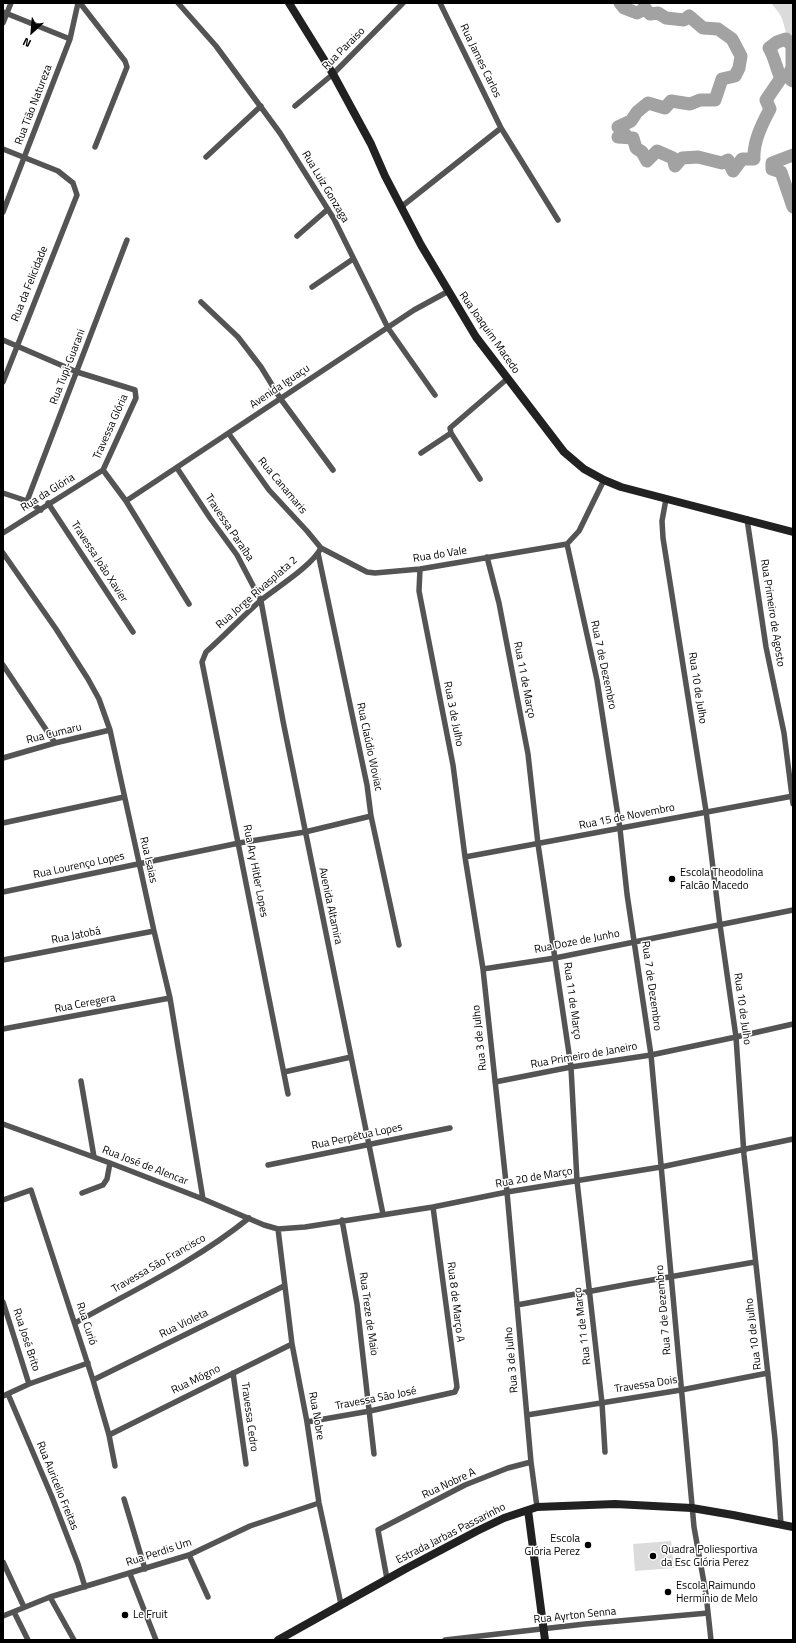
<!DOCTYPE html>
<meta charset="utf-8">
<style>
body{margin:0}
#map{position:relative;width:796px;height:1643px;overflow:hidden;background:#fff;font-family:"Titillium Web",sans-serif}
canvas{display:block}
.frame{position:absolute;inset:0;border:4px solid #000;pointer-events:none}
.north{position:absolute;left:12px;top:12px;width:40px;height:40px;-webkit-text-stroke:3px #fff;paint-order:stroke;rotate:206deg;font-size:11px;font-weight:700;line-height:16px;text-align:center;color:#000}
.north::after{content:'';display:block;margin:auto;width:14px;height:18px;background:#000;clip-path:polygon(50% 0,100% 100%,50% 72%,0 100%)}
</style>
<div id="map">
<canvas width="796" height="1643"></canvas>
<div class="frame"></div>
<div class="north">N</div>
</div>
<script>
const c = document.querySelector('canvas').getContext('2d');
c.lineJoin = 'round';
function fill(path, color) { c.fillStyle = color; c.fill(path, 'evenodd'); }
function strokePath(path, color, width, dash) { c.strokeStyle = color; c.lineWidth = width; c.lineCap = dash ? 'butt' : 'round'; c.setLineDash(dash || []); c.stroke(path); }
function drawText(font, color, halo, rows, align = 'center') {
  c.font = font + ' "Titillium Web",sans-serif'; c.lineWidth = 3; c.setLineDash([]); c.textBaseline = 'middle'; c.strokeStyle = halo; c.fillStyle = color; for (const [text, x, y, turn = 0] of rows) {
    c.save(); c.translate(x, y); c.rotate((+turn || 0) * Math.PI / 180); c.textAlign = isNaN(turn) ? turn : align; if (halo) c.strokeText(text, 0, 0); c.fillText(text, 0, 0); c.restore();
  }
}
const green = new Path2D(`
 M771,3h22v42c-8,-8 -7,-16 -11,-26 -2,-6 -7,-11 -11,-16z
 M671,1541l3,27 -39,3 -2,-27z`);
const river = new Path2D(`
 M620,3l4,5 13,5 6,-3 1,-3 6,7 8,-1 8,5 18,2 5,-4 14,12 15,1 14,10 9,17 -2,12 -4,8 -13,3 -7,21h-15l-10,4 -19,-3 -6,7 -17,-5 -11,9 -6,9 -13,6 8,8 -8,2 15,1 3,10 6,4 5,9 10,-10 16,7 2,8 7,-8 16,-1 24,6 6,-3 5,11 9,-12h12c-1,-17 8,-35 16,-50l-4,-9 15,-22c-5,-10 -6,-20 -12,-30l8,-6 9,-3 6,7v22l-3,6 2,6 2,1
 M793,155l-21,8v6l9,3 12,35`);
const street = new Path2D(`
 M80,3l45,58 2,6 -32,80
 M178,3l38,43 64,87 54,86 54,109 47,67
 M440,3l61,125 57,92
 M3,12l67,27
 M3,23l8,-20
 M295,106l38,-32 70,-71
 M3,149l55,22 15,12 4,12 -74,187
 M206,157l55,-51
 M401,207l100,-79
 M3,212l67,-173 8,-36
 M297,236l31,-27
 M312,287l41,-28
 M201,302l37,35 23,30 19,31 53,72
 M3,340l74,32 58,18 1,8 -33,72
 M229,434l40,56 38,41 14,17 46,24 8,1 45,-4 147,-25
 M421,453l30,-20
 M177,468l33,50 27,37 24,46 22,120 100,493
 M103,470l23,31 63,103
 M480,479l-29,-46 -1,-5 57,-49
 M3,493l24,8 14,9
 M666,499l-4,22 1,17 43,273 14,114 16,112 8,118 31,284 6,86
 M27,501l100,-261
 M126,501l288,-191 33,-18
 M48,503l85,129
 M747,519l19,128 18,86 9,71
 M3,533l100,-63
 M567,544l30,136 23,149 7,65 24,161 43,472 12,67 5,46
 M567,544l12,-13 25,-51
 M3,553l53,76 32,50 11,20 11,31 44,201 16,67 33,201
 M318,553l49,232 4,31 28,129
 M487,557l12,46 29,151 10,90 33,223 6,114 25,222 3,49
 M420,569l-1,22 34,174 12,92 18,112 24,223 24,270 6,45
 M3,665l52,78
 M3,758l52,-15 55,-13
 M3,823l121,-26
 M465,857l328,-61
 M3,892l236,-49 66,-11 66,-16
 M3,960l151,-29
 M483,969l72,-11 238,-48
 M3,1029l167,-31
 M284,1072l67,-15
 M81,1081l13,76
 M495,1082l76,-15 80,-12 85,-18 57,-13
 M288,1094l-86,-432 4,-10c18,-16 35,-34 54,-51 16,-13 52,-35 61,-53
 M3,1124l107,39 93,36 61,26 14,4 27,-2 128,-20 74,-15 154,-25 132,-28
 M268,1165l182,-37
 M82,1193l21,-8 4,-6 3,-16
 M3,1200l28,-10 62,190 16,55 6,31
 M342,1220l15,84 17,150
 M278,1229l14,115 15,78 12,81 22,101
 M3,1302l26,82
 M517,1305l112,-21 126,-22
 M75,1323c59,-33 121,-62 174,-105
 M233,1373l13,91
 M93,1380l191,-94
 M8,1394l44,103 26,67 7,23
 M3,1396l26,-12 59,-21
 M527,1415l154,-25 87,-17
 M307,1422l63,-11 85,-19 2,-5 -24,-180
 M109,1435l183,-91
 M124,1499l21,70
 M189,1555l19,42
 M3,1562l21,45
 M130,1574l26,66
 M387,1579l-9,-49 87,-45 43,-17 23,-6
 M50,1597l24,43
 M14,1612l14,28
 M3,1616l47,-19 139,-42 61,-29 69,-23
 M445,1640l140,-16 123,-11`);
const secondary = new Path2D(`
 M289,3l44,71 38,70 14,32 36,69 55,92 88,115 20,17 20,11 17,7 172,45
 M528,1510l17,130
 M278,1640l129,-72 70,-37 27,-13 33,-11 78,-3 77,4 41,7 60,12`);
const markers = [
 [672,879,4,"#000"],
 [588,1545,4,"#000"],
 [653,1556,4,"#000"],
 [668,1592,4,"#000"],
 [125,1615,4,"#000"]
];
const streetNames = [
 ["Rua Paraiso",344,49,-45],
 ["Rua James Carlos",480,61,64],
 ["Rua Tião Natureza",34,105,-69],
 ["Rua Luiz Gonzaga",325,187,59],
 ["Rua da Felicidade",30,284,-68],
 ["Rua Joaquim Macedo",489,333,55],
 ["Rua Tupi-Guarani",68,367,-69],
 ["Avenida Iguaçu",280,387,-34],
 ["Travessa Glória",111,427,-66],
 ["Rua Canamaris",282,486,50],
 ["Rua da Glória",48,493,-32],
 ["Travessa Paraíba",229,528,56],
 ["Rua do Vale",440,555,-9],
 ["Travessa João Xavier",99,562,57],
 ["Rua Jorge Rivasplata 2",257,593,-41],
 ["Rua Primeiro de Agosto",772,613,81],
 ["Rua 7 de Dezembro",603,665,78],
 ["Rua 11 de Março",524,680,79],
 ["Rua 10 de Julho",697,688,81],
 ["Rua 3 de Julho",453,714,79],
 ["Rua Cumaru",54,734,-14],
 ["Rua Claúdio Woviac",369,747,78],
 ["Rua 15 de Novembro",627,817,-11],
 ["Rua Isaias",148,860,77],
 ["Rua Lourenço Lopes",79,866,-12],
 ["Rua Ary Hitler Lopes",255,871,79],
 ["Avenida Altamira",330,906,78],
 ["Rua Jatobá",76,936,-11],
 ["Rua Doze de Junho",577,942,-11],
 ["Rua 7 de Dezembro",651,986,82],
 ["Rua 11 de Março",572,1001,82],
 ["Rua Ceregera",85,1004,-11],
 ["Rua 10 de Julho",742,1009,82],
 ["Rua 3 de Julho",480,1038,-96],
 ["Rua Primeiro de Janeiro",584,1056,-10],
 ["Rua Perpétua Lopes",357,1137,-12],
 ["Rua José de Alencar",145,1166,21],
 ["Rua 20 de Março",534,1178,-10],
 ["Travessa São Francisco",159,1264,-30],
 ["Rua 8 de Março A",455,1302,83],
 ["Rua 7 de Dezembro",664,1310,-95],
 ["Rua Treze de Maio",368,1314,82],
 ["Rua Curió",86,1324,72],
 ["Rua Violeta",184,1324,-26],
 ["Rua 11 de Março",583,1326,-97],
 ["Rua 10 de Julho",754,1334,-97],
 ["Rua José Brito",26,1340,72],
 ["Rua 3 de Julho",512,1360,-95],
 ["Rua Mógno",196,1380,-26],
 ["Travessa Dois",646,1385,-9],
 ["Travessa São José",376,1399,-11],
 ["Rua Nobre",316,1416,80],
 ["Travessa Cedro",249,1417,82],
 ["Rua Nobre A",449,1484,-25],
 ["Rua Auricelio Freitas",57,1486,68],
 ["Estrada Jarbas Passarinho",451,1534,-27],
 ["Rua Perdis Um",159,1553,-18],
 ["Rua Ayrton Senna",575,1616,-6]
];
const poiNames = [
 ["Escola Theodolina",680,873],
 ["Falcão Macedo",680,886],
 ["Escola",580,1539,"right"],
 ["Glória Perez",580,1552,"right"],
 ["Quadra Poliesportiva",661,1550],
 ["da Esc Glória Perez",661,1563],
 ["Escola Raimundo",676,1586],
 ["Hermínio de Melo",676,1599],
 ["Le Fruit",133,1615]
];
fill(green, '#dbdbdb');
strokePath(river, '#a2a2a2', 13);
strokePath(street, '#545454', 5.5);
strokePath(secondary, '#212121', 8);
for (const [x, y, r, color] of markers) { const dot = new Path2D(); dot.arc(x, y, r, 0, 2 * Math.PI); c.fillStyle = color; c.fill(dot); strokePath(dot, '#fff', 1.5); }
drawText('11px', '#000', '#fff', streetNames);
drawText('11px', '#000', '#fff', poiNames, 'left');
</script>
